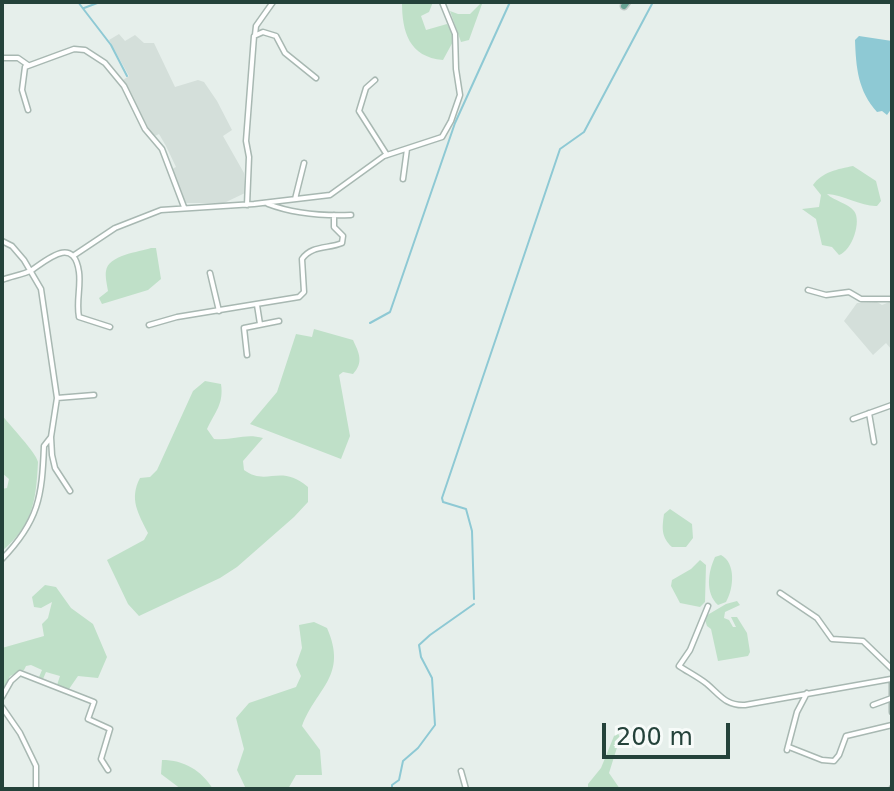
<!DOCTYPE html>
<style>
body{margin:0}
#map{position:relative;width:894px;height:791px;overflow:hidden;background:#e6efeb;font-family:"DejaVu Sans",sans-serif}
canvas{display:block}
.frame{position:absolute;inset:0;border:4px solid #24423a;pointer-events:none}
.scale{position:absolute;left:602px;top:723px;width:128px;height:36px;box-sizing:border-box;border:4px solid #24423a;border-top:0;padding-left:10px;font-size:24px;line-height:28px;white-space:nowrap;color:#24423a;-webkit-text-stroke:6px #f7fbf9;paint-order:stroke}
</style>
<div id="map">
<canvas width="894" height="791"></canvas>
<div class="frame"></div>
<div class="scale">200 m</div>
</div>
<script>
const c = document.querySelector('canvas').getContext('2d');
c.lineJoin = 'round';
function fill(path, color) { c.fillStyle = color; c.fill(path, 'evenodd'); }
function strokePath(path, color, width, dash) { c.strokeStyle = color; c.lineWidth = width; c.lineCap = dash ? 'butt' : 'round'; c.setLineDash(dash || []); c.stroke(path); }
const built = new Path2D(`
 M119,34l6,7 10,-6 9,8h10l21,44 23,-7 6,2 13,19 15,29 -9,6 21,37 1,20 -21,10h-40l-12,-34 4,-2 -10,-21 -7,-12 -6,3 -30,-57 6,-4 -20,-36z
 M892,301v49l-6,-7 -13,12 -29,-34 13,-18 20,-1 5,3z`);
const green = new Path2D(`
 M402,2h31l-4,10 -8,4 5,14 21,-6 8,14 -12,22c-34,-3 -41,-28 -41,-58z
 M481,3l1,1 -13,36 -8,2 -11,-31 8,3h12z
 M853,166l23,15 5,20 -4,5c-14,1 -33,-11 -50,-12 7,7 21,9 27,17 8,10 -2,40 -15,44l-7,-8 -10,-2 -6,-26 -14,-10 17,-2 2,-12 -8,-10c9,-13 25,-16 40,-19z
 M151,248h5l5,31 -13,11 -46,14 -3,-6 9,-7c-1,-6 -3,-15 -2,-20 2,-16 33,-19 45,-23z
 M314,329l39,11c6,13 11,22 0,34l-10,-2 -4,3 11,61 -9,23 -91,-35 27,-32 19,-58 16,3z
 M205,381l16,3c3,20 -6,28 -14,45l7,10c19,2 30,-6 49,-1l-20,23 1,9c23,17 36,-7 64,17v15l-14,15 -57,50 -17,11 -81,38 -11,-12 -21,-44 37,-20 4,-7c-10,-20 -19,-34 -8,-55l10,-1 7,-7 36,-79z
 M2,415c8,11 34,37 36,47 -2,39 -5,63 -36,89v-62l5,-1 2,-9 -7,-6z
 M670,509l22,15 1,14 -7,9h-14c-11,-10 -10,-19 -8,-33z
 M721,555c15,8 13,33 5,47l-8,3c-13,-12 -10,-33 -3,-48z
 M700,560l6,5 -1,37 -5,5 -20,-4 -9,-17 1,-6 19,-11z
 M45,585l11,2 15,21 22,16 14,33 -9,21 -20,-2 -9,13 -12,-4 3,-9 -14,-4 -3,7 -4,-2 3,-7 -11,-5 -5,1 -2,4 -14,6 -8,16v-44l42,-12 -2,-12 6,-6 4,-16 -11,6 -7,-1 -2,-10z
 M737,601l3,4 -15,7 -1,6 5,2 4,7h3l-5,-10h6l10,16 3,19 -2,4 -30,5 -7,-32 -4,-3 -3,-9 22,-13z
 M314,622l13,6c21,48 -10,59 -25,98l18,24 2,25h-26l-8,14h-42l-9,-19 7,-21 -8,-31 13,-15 47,-16 5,-11 -5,-11 6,-17 -3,-23z
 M618,733l2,5 -11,35 11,16h-32v-5l13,-16 13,-32z
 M162,760c22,0 39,10 51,29h-32l-20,-15z`);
const water = new Path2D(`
 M859,36l33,5v67l-5,7 -5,-4 -5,1c-19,-21 -21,-44 -22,-72z`);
const stream = new Path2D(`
 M78,2l33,43 16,31
 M84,8l16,-6
 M370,323l20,-11 65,-189 55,-121
 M474,599l-2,-68 -6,-22 -23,-7 -1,-4 118,-349 24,-17 69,-130
 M392,789v-4l7,-5 4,-19 15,-13 17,-23 -3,-47 -11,-21 -2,-12 11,-10 44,-31`);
const minor = new Path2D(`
 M255,35l1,-9 17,-24
 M2,58h16l10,7
 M375,80l-9,8 -7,23 28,44
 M28,110l-6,-20 3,-23 49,-18 11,1 20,13 19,23 21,43 17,20 22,58
 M403,179l4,-30
 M295,199l9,-36
 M268,204c26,10 56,12 83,11
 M247,205l2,-48 -3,-16 8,-105 9,-4 13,4 9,17 31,25
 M2,241l10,5 12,14 17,29 16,109 -6,39 1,18 3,13 15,23
 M73,256l42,-28 46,-18 93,-6 76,-9 54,-39 58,-19 9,-16 9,-26 -4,-26 -1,-35 -13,-32
 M210,273l9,38
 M2,280c9,-4 21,-5 30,-10 16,-11 42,-34 47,2 2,15 -3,30 0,45l31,10
 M808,290l18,5 23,-3 12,7h31
 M257,305l3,19
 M149,325l28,-8 122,-20 5,-5 -2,-33c10,-14 26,-10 40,-16l1,-7 -9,-9v-12
 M247,355l-3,-27 35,-7
 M57,398l37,-3
 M869,413l5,29
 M853,419l39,-14
 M2,559c37,-38 40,-63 42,-113l7,-9
 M780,593l37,25 15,21 31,2 29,28
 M708,606l-18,44 -11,16c9,6 19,11 28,18 13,11 19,22 38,21l146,-26
 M892,679v33
 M2,697l9,-16 9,-8 74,29 -6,17 22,10 -9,30 7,11
 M873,705l19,-7
 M2,707l18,26 16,33v23
 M789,747l33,13 12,1 5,-6 7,-19 46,-11
 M787,750l10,-38 10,-19
 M461,771l5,18
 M892,789v-1`);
const major = new Path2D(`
 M624,6l3,-4`);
fill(built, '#d4dfda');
fill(green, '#bfe0c8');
fill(water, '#8ec9d4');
strokePath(stream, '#8ec9d4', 2);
strokePath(minor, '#a8b8b2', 7);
strokePath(major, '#c2cac8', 9);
strokePath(minor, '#fff', 4);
strokePath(major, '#6aa596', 6);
</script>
